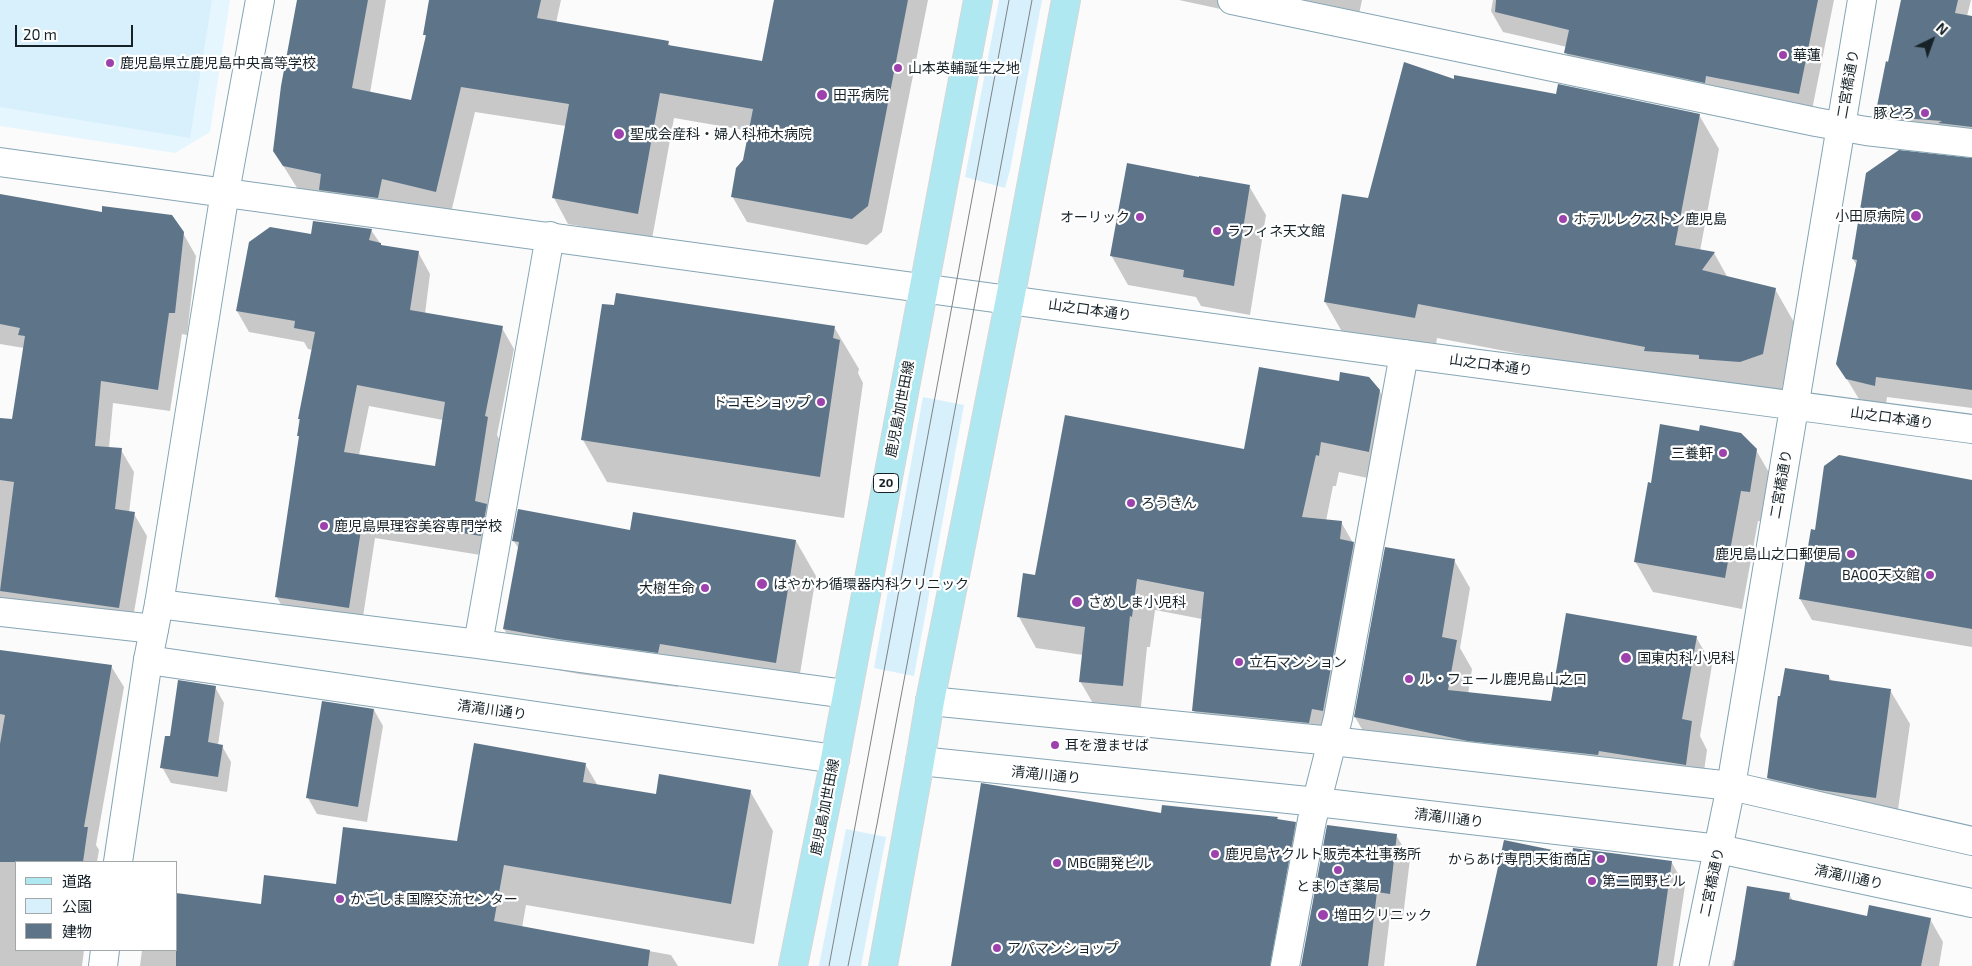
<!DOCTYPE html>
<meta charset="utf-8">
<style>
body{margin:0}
#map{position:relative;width:1972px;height:966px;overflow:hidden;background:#fbfbfb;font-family:"Exo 2","Noto Sans JP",sans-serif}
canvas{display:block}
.legend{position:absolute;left:15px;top:861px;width:162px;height:90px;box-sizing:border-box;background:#fff;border:1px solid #a2a7a9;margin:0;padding:6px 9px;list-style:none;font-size:15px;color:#162228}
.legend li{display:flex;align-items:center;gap:10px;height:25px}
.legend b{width:25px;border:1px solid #a2a7a9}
.north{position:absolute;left:1907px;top:15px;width:50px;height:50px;-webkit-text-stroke:4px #fff;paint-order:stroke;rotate:42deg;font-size:14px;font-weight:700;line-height:20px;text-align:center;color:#162228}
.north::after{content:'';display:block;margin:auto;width:18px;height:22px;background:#162228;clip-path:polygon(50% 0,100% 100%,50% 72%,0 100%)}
.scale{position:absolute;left:15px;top:25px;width:118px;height:22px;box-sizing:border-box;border:2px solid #162228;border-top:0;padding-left:6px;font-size:15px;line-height:18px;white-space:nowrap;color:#162228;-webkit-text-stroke:4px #fff;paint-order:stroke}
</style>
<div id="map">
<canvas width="1972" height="966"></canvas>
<ul class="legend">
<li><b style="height:6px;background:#b0e8f1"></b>道路</li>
<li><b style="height:14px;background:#d7f0fc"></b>公園</li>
<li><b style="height:14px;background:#5e7589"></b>建物</li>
</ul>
<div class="north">N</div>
<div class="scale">20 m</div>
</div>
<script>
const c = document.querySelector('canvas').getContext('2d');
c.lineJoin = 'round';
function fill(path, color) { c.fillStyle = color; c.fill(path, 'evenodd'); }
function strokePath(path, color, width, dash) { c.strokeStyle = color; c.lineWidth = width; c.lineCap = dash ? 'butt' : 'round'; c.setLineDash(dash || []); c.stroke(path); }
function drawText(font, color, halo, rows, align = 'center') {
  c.font = font + ' "Exo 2","Noto Sans JP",sans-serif'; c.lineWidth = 4.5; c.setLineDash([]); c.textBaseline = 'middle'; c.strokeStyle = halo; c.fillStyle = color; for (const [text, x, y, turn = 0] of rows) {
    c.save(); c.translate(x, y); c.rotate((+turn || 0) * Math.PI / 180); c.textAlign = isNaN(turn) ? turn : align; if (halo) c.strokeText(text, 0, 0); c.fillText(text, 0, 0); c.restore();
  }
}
const built = new Path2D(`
 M0,0h230l-20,132 -35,21 -175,-27z`);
const green = new Path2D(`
 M0,0h212l-22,138 -190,-31z
 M999,0h43l-32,170 -5,18 -40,-11z
 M923,397l41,8 -50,271 -40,-8z
 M846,829l40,8 -25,129h-42z`);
const shadow = new Path2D(`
 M298,0h88l-16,93 42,9 15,-63 -2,-4 5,-35h131l-5,23 112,19 2,4 93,16 61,-62h104l-46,232 -15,13 -120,-23 -15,-26 12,-35 6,-30 -76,-13 -22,121 -84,-15 -14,-26 12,-72 -91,-14 -25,105 -151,-26 -25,-40z
 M1179,0h183l-8,38z
 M1493,0h341l-23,115 -233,-40 -12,-22 1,-6 -64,-15 -12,-21z
 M1902,0h69l-4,16 5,1v129l-85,-10 -11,-20 14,-53z
 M1455,80l244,35 20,34 -19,102 14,2 14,25 47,11 20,35 -13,65 -21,7 -98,-15 -226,-43 -2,14 -90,-15 -20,-35 44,-103z
 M1972,160v248l-85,-11 -1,8 -27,-6 -22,-36 20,-97 -4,-7z
 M1249,186l17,29 -16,100 -49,-9 -5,-9 -68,-12 -17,-30z
 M0,195l183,38 13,23 -9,79 -5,-1 -12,77 -57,-8 -4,45 12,2 13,22 -5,41 5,1 13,22 -16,94 -131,-21v-190l13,1 11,-72 -24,-4z
 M371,230l11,16 36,6 12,22 -5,40 77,14 12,21 -17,86 2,4 -10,71 4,47 -118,-19 -14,92 -72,-12 -13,-22 24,-157 -2,-4 1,-17 14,-68 -5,-1 -4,-7 -55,-10 -12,-21 75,-76zM369,406l74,14 -7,47 -77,-12z
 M834,327l25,42 -1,4 5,10 -19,135 -237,-36 -24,-42z
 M1379,390l18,32 -10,60 -48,-10 -3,14h-3l-7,35 15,1 30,52 -30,168h-129l-18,-31 8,-92 -47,-9 -5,37h-3l-7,69 -42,-4 -18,-31 3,-26 -47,-7 -17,-31 17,-40 209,-127z
 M1756,450l18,31 -7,41 -9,-1 -16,88 -89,-17 -18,-31 17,-77z
 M1972,481v166l-160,-27 -12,-21 12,-69 5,1z
 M631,531l165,10 20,35 -20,122 -116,-20 -2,9 -99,-13 -54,-10 -21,-35 15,-80 -6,-9z
 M1454,560l16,28 -10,60 12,21 -4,25 84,9 144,-66 16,28 -12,71 7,14 -6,42 -330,-47 -16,-28z
 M0,651l111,15 13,21 -28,158 3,5 -2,12h-81v88h68l-2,16h-82z
 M1829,676l3,6 58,8 20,34 -15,107 -107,-19 -20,-34z
 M215,687l9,16 -6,42 4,1 9,16 -4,30 -56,-9 -9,-16 9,-29z
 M374,710l9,16 -16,96 -50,-8 -9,-16z
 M585,764l13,22 59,10 93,-5 23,40 -19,113 -228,-39 -4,23 149,27 7,11h-538l2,-16h34l86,-45 75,-20 121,-43z
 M1162,815l115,3 1,3 17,2 17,29 -21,114h-339z
 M1396,835l14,24 -7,58 -13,-2 -6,51h-65z
 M1573,855l99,8 13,23 -12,80h-196z
 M1789,894l4,7 75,17 62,1 13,23 -4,24h-207l1,-6 3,1z`);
const building = new Path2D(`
 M297,0h71l-16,88 59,12 15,-65h-3l6,-35h112l-4,18 132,23 -1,4 94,16 12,-61h134l-40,206 -16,13 -121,-22 5,-29 7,-8 10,-51 -93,-16 -22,121 -86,-16 17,-94 -108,-17 -25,105 -54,-13 -4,19 -59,-8 2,-16 -38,-8 -10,-15 8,-65z
 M1496,0h322l-19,94 -93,-18 -1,7 -141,-30 5,-23 -74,-18z
 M1901,0h57l-3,13 17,3v111l-34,-4 4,-2 -67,-5 11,-55 2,1z
 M1404,62l50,17v-4l102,19 2,-10 142,30 -25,131 40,7 -13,18 74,18 -13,66 -23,8 -41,-3v-4l-55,-4 1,-4 -227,-43 -3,14 -91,-16 18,-108 26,4z
 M1899,150l73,8v232l-96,-13 -1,9 -29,-7 -10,-15 21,-104 -5,-1 14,-86z
 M1127,163l72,14v-1l51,9 -16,101 -51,-9 1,-7 -74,-14z
 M0,194l102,18v-6l70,9 12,17 -9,81h-6l-11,77 -57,-9 -6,65 27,2 -7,61 20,3 -16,96 -119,-17 14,-109 -14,-2v-62l12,1 13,-83 -7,-1 2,-7 -20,-4z
 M313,221l59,8 -3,11 12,3v2l38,6 -9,59 93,16 -18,90 3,1 -13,84 12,3 -6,32 -118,-19 -14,91 -74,-11 24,-161h-2l3,-17h-2l17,-87 -21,-4 1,-7 -59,-10 13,-69 21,-15 41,7zM357,385l88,17 -10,64 -91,-14z
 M616,293l219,33 -2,12 7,2 -20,137 -239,-37 21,-136 12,1z
 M1259,367l80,14 1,-9 29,5 11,13 -11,62 -48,-10 -2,14 -3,-1 -14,62 40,4 -2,18 14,3 -31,169 -11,-2 -3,14 -117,-12 12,-119 -67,-13 -5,38 -2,-1 -7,70 -44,-4 6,-55 -68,-10 6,-44 12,2 30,-160 179,34z
 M1660,424l39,7 1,-6 41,8 16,16 -7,43 -9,-1 -16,87 -91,-16 14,-80 3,1z
 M1839,455l133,25v149l-173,-30 12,-70 4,1 9,-64z
 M518,509l112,21 3,-18 163,28 -20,123 -116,-19 -2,9 -100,-14 -55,-10 16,-87 -7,-1z
 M1385,547l70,12 -13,78 15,3 -9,50 103,11 15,-88 131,23 -15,83 10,2 -6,44 -87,-14 -1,4 -130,-14 -114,-24z
 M0,650l112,15 -28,162h4l-5,35h-83v-118l5,-29 -5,-1z
 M1785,668l44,7v5l62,9 -15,109 -56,-8 -53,-12 11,-82h2z
 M178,680l38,6 -8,56 15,3 -5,32 -58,-9 5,-32h5z
 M322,701l52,8 -16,98 -52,-9z
 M474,743l112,20 -3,19 73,12 3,-20 92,16 -20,114 -227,-39 -10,56 156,29 -2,16h-472v-73l85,11 3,-29 72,9 7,-57 114,14z
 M981,783l180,30 1,-8 116,12 -1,2 19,3 -26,144h-319z
 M1327,825l70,9 -7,60 -13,-2 -9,74h-67z
 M1504,840l68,14 1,-6 99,13 -15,105h-181z
 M1747,886l43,7 -1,6 78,17 2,-11 62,13 -10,48h-187z`);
const minor = new Path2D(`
 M1232,0l584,122 50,9 106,12
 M159,604l319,40 368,50
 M0,612l154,17
 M478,644l72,-408
 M148,660l687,99
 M930,701l402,40 399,45 241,55
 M920,761l397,41 402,47 253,54
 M1285,966l27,-146 26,-102 66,-364`);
const tertiary = new Path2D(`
 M0,162l1404,192 568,75
 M118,862l30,-202 11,-56 66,-412 35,-192
 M103,966l2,-16
 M1694,966l37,-180 131,-786`);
const primary = new Path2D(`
 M793,966l42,-207 143,-759
 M883,966l37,-205 10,-60 80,-402 56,-299`);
const tram = new Path2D(`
 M829,966l180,-966
 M848,966l29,-142 155,-824`);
const markers = [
 [1783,55,5,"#9d42ad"],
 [110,63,5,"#9d42ad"],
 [898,68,5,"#9d42ad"],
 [822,95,6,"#9d42ad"],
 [1925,113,5,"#9d42ad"],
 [619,134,6,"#9d42ad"],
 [1916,216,6,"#9d42ad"],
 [1140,217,5,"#9d42ad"],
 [1563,219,5,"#9d42ad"],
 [1217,231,5,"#9d42ad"],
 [821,402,5,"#9d42ad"],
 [1723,453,5,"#9d42ad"],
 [1131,503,5,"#9d42ad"],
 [324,526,5,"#9d42ad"],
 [1851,554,5,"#9d42ad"],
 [1930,575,5,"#9d42ad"],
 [762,584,6,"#9d42ad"],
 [705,588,5,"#9d42ad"],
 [1077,602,6,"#9d42ad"],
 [1626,658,6,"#9d42ad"],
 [1239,662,5,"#9d42ad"],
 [1409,679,5,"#9d42ad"],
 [1055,745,5,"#9d42ad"],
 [1215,854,5,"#9d42ad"],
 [1601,859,5,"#9d42ad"],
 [1057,863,5,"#9d42ad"],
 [1338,870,5,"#9d42ad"],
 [1592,881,5,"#9d42ad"],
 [340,899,5,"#9d42ad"],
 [1323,915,6,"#9d42ad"],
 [997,948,5,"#9d42ad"]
];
const shields = [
 [886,483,25]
];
const shieldNames = [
 ["20",886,483]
];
const poiNames = [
 ["華蓮",1793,55],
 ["鹿児島県立鹿児島中央高等学校",120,63],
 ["山本英輔誕生之地",908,68],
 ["田平病院",833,95],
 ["豚とろ",1915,113,"right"],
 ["聖成会産科・婦人科柿木病院",630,134],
 ["小田原病院",1905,216,"right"],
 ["オーリック",1130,217,"right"],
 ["ホテルレクストン鹿児島",1573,219],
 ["ラフィネ天文館",1227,231],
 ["ドコモショップ",811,402,"right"],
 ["三養軒",1713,453,"right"],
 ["ろうきん",1141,503],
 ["鹿児島県理容美容専門学校",334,526],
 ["鹿児島山之口郵便局",1841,554,"right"],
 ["BAOO天文館",1920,575,"right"],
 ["はやかわ循環器内科クリニック",773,584],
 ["大樹生命",695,588,"right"],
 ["さめしま小児科",1088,602],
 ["国東内科小児科",1637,658],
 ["立石マンション",1249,662],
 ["ル・フェール鹿児島山之口",1419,679],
 ["耳を澄ませば",1065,745],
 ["鹿児島ヤクルト販売本社事務所",1225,854],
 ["からあげ専門 天街商店",1591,859,"right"],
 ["MBC開発ビル",1067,863],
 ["第二岡野ビル",1602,881],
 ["とまりぎ薬局",1338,886,"center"],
 ["かごしま国際交流センター",350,899],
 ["増田クリニック",1334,915],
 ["アパマンショップ",1007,948]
];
const streetNames = [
 ["二宮橋通り",1848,84,-80],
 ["山之口本通り",1090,310,8],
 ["山之口本通り",1491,365,8],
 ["鹿児島加世田線",900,409,-79],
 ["山之口本通り",1892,418,8],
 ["二宮橋通り",1781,484,-80],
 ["清滝川通り",492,710,8],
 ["清滝川通り",1046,775,6],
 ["鹿児島加世田線",825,807,-79],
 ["清滝川通り",1449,818,7],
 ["清滝川通り",1849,877,12],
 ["二宮橋通り",1712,882,-78]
];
fill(built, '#e6f6fe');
fill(green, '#d7f0fc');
fill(shadow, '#0003');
fill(building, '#5e7589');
strokePath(minor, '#85a5b4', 30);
strokePath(tertiary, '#85a5b4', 30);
strokePath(primary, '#d5d7d8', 30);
strokePath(minor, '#fff', 28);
strokePath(tertiary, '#fff', 28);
strokePath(primary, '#b0e8f1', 28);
strokePath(tram, '#7d8387', 1);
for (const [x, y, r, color] of markers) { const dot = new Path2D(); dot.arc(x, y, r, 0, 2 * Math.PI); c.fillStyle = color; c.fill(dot); strokePath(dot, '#fff', 2); }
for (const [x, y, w] of shields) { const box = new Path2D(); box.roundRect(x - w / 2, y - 9.5, w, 19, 4); c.fillStyle = '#fff'; c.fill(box); strokePath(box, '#162228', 1); }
drawText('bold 12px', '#162228', null, shieldNames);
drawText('14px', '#162228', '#fff', poiNames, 'left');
drawText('14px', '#162228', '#fff', streetNames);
</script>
